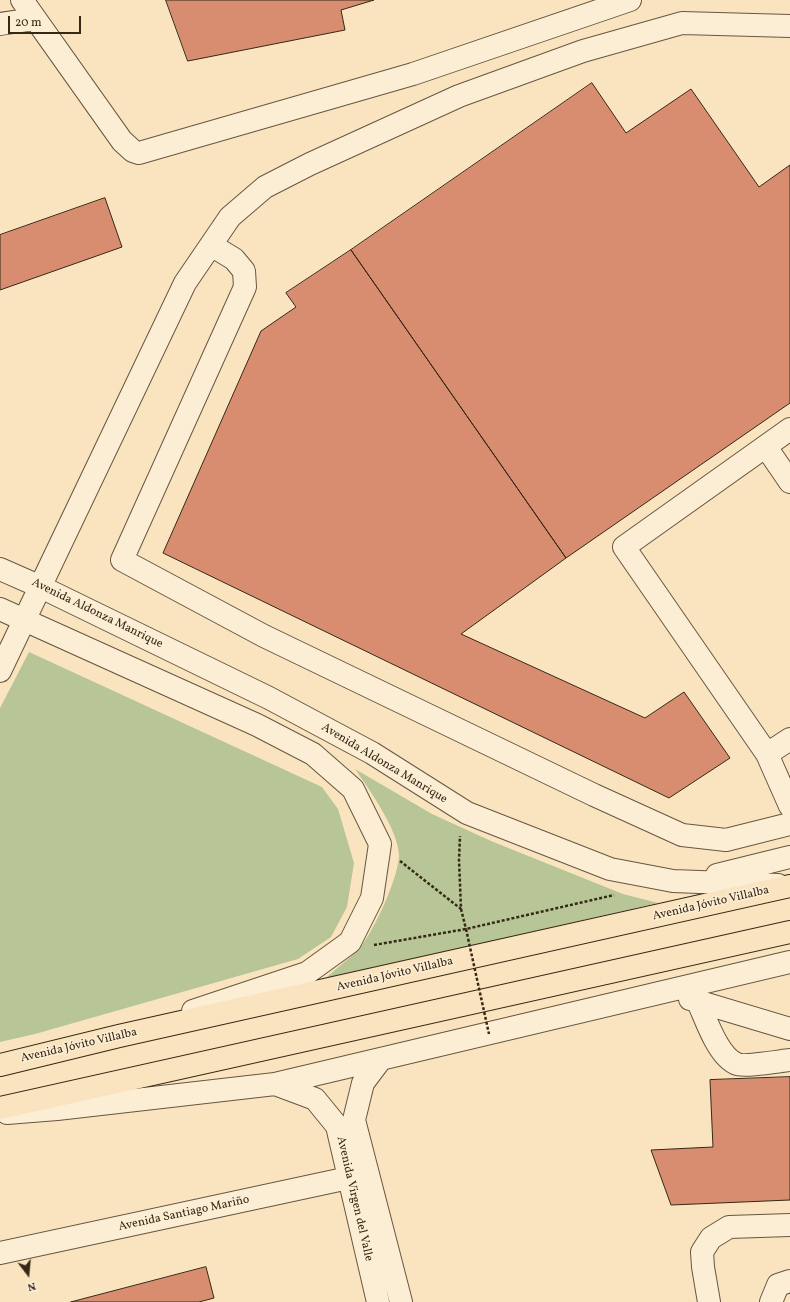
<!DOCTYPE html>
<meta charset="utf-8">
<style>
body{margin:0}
#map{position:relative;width:790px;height:1302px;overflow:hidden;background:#fae4bf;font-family:Vollkorn,serif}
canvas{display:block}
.north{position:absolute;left:8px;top:1254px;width:40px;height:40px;-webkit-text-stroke:3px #fcedd5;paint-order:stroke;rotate:164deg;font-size:11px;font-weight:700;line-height:16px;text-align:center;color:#362815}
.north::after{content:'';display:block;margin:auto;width:14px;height:18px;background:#362815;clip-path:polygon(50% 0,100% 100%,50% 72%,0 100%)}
.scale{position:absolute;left:8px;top:16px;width:73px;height:18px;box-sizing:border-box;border:2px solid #362815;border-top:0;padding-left:5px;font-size:12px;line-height:14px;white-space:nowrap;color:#362815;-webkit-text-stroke:3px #fcedd5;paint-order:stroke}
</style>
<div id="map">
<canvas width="790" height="1302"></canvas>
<div class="north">N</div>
<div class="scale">20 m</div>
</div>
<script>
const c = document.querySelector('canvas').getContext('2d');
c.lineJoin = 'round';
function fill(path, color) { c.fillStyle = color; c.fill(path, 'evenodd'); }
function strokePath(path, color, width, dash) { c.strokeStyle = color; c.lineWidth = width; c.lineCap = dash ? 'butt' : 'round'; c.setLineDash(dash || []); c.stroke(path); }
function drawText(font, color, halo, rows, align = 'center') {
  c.font = font + ' Vollkorn,serif'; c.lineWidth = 3; c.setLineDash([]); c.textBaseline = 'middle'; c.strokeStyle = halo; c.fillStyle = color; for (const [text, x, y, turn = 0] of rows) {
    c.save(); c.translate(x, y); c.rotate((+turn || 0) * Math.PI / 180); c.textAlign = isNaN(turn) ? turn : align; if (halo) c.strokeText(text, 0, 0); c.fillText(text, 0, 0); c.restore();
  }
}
const green = new Path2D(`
 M29,652l293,135 16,22 16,54 -7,44 -16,30 -33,22 -263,75 -35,8v-334z
 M355,769l77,45 59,27 132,53 35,9 -333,76c11,-11 26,-21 36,-33 14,-17 37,-68 38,-90 0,-25 -30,-67 -44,-87z`);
const building = new Path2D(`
 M166,0h208l-33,10 4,20 -157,31z
 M592,83l34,50 65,-44 68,98 31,-22v238l-224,155 -215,-308z
 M105,198l17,49 -122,43v-55z
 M351,250l215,308 -105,76 184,84 39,-26 46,66 -61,40 -506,-245 98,-222 35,-24 -10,-14z
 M790,1077v123l-119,5 -20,-55 62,-3 -3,-67z
 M206,1267l8,31 -15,4h-128z`);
const path = new Path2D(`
 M400,861l61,48 -2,-49 1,-24
 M461,909l5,20
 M374,945l92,-16 148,-34`);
const minor = new Path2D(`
 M22,0l100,141 11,10 6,2 274,-79 217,-74
 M0,24l34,-5
 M211,245l23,14 10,12 1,16 -123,273 142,76 330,159 88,40 44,5 64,-16
 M790,429l-166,118 143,207 23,52
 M766,447l24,35
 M0,569l41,18 228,111 103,55 95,60 143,56 63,12 105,4
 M0,609l257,116 56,29 40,35 27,55 -8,54 -22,44 -43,31 -114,38
 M0,671l185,-388 45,-66 35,-30 45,-23 149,-68 124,-45 99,-28 108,3
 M767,754l23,-15
 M717,875l73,-18
 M690,999l100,30
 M698,1002c8,17 20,55 39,62 7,3 43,-3 53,-4
 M381,1059l-18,24 -9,37 47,182
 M275,1084l40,15 22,27 41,176
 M7,1113l50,-4 218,-25 515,-122
 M0,1253l367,-79
 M709,1302l-6,-35 -1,-15 9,-14 18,-11 61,-2
 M771,1302l7,-17 12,-4`);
const major = new Path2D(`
 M0,1065l119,-29 671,-150
 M0,1108l790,-176`);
const pathBridge = new Path2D(`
 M466,929l23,105`);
const streetNames = [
 ["Avenida Aldonza Manrique",97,614,26],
 ["Avenida Aldonza Manrique",384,764,31],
 ["Avenida Jóvito Villalba",711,904,-13],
 ["Avenida Jóvito Villalba",395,975,-13],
 ["Avenida Jóvito Villalba",79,1046,-13],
 ["Avenida Virgen del Valle",354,1199,77],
 ["Avenida Santiago Mariño",184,1214,-12]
];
fill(green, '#b7c597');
fill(building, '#d88d71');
strokePath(building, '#362815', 1);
strokePath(minor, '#675740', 24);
strokePath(major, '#362815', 24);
strokePath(path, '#362815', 2.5, [3, 2]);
strokePath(minor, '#fcedd5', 22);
strokePath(major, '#fae4bf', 22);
strokePath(pathBridge, '#362815', 2.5, [3, 2]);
drawText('12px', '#362815', '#fcedd5', streetNames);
</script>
